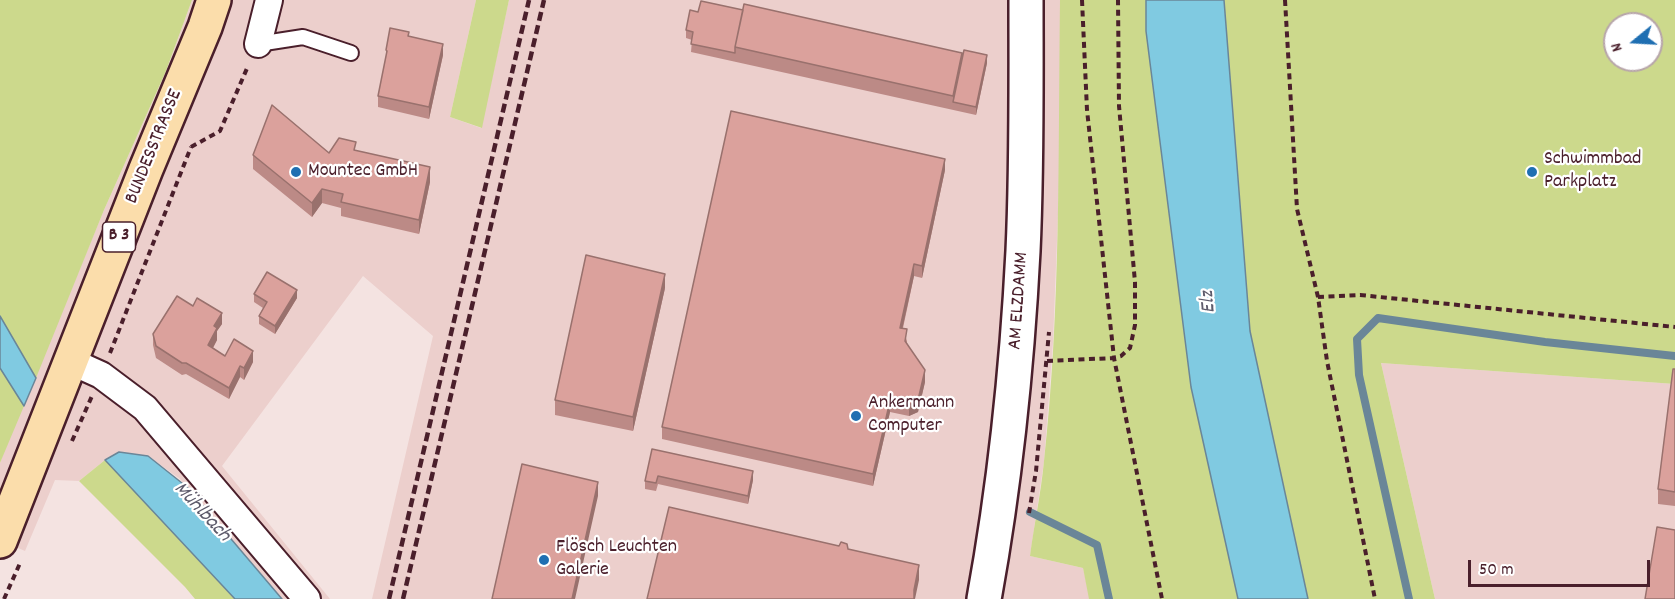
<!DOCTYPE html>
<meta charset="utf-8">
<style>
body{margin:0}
#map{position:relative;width:1675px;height:599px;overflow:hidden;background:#f4e3e1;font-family:Dekko,sans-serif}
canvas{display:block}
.north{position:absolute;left:1603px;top:12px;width:60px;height:60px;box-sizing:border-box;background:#fff;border:2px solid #b7a5aa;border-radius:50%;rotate:252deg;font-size:16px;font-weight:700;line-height:24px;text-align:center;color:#4a1f2b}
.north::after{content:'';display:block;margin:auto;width:21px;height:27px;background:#1f6fb2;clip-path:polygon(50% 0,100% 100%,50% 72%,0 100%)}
.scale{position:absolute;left:1468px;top:560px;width:182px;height:27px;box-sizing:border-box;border:3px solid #4a1f2b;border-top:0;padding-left:8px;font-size:18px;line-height:21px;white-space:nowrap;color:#4a1f2b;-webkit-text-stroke:4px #fff;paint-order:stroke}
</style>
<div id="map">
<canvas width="1675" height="599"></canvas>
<div class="north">N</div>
<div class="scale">50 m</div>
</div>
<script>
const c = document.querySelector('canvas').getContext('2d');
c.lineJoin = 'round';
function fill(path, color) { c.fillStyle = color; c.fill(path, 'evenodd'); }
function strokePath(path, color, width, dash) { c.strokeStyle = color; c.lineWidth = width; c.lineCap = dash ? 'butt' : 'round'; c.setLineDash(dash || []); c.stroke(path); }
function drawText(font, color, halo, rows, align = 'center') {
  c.font = font + ' Dekko,sans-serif'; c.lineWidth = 4.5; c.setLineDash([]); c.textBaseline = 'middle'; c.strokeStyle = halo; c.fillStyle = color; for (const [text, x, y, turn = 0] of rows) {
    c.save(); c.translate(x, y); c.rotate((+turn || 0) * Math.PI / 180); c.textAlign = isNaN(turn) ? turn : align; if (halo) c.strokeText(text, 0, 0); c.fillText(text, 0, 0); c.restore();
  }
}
const built = new Path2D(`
 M192,0h284l-26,117 31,11 28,-128h551v164l-7,178 -9,120 -14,94 53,12 7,31h-718l61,-263 -70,-60 -141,190 108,133h-48l-102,-120 -32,-23 -29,-4 -14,8 -26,21 -24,-1 -30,71 -25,-11v-77l4,-12 100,-241 62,-139z
 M1381,363l294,21v215h-240z`);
const green = new Path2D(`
 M0,0h192l-26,71 -62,139 -68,168 -36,-62z
 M476,0h33l-27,128 -32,-11z
 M1060,0h86v31l45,356 47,212h-149l-6,-31 -53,-12c4,-31 11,-63 14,-95 17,-153 14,-307 16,-461z
 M1224,0h451v384l-294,-21 54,236h-127l-58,-268zM1615,24h36v36h-36z
 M0,368l24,38 -24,57z
 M105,460l130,139h-40l-10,-12 -106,-106z`);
const water = new Path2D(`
 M1146,0h78l26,331 58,268h-70l-47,-212 -45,-356z
 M0,316l36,62 -12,28 -24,-38z
 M119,452l29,4 39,31 95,112h-47l-130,-139z`);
const stream = new Path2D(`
 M1030,512l67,33 12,54
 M1409,599l-50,-224 -2,-36 21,-21 167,24 130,14`);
const path = new Path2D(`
 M1082,0l5,110 27,248 48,241
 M1285,0l12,209 21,88 9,64 48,238
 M191,147l29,-16 28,-65
 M1318,297l42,-2 315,32
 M110,353l81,-206
 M1047,361l67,-3 7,-2 9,-8 5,-23v-43l-16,-176 -1,-106
 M72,441l20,-45
 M1029,513l7,-42 13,-139
 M4,599l17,-38`);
const lane = new Path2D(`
 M258,44l45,-7 48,16`);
const street = new Path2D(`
 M258,44l11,-44
 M70,361l31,14 44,33 162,191`);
const secondary = new Path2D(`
 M984,599c21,-115 33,-231 39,-348 4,-84 3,-168 3,-251`);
const primary = new Path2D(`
 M0,541l146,-372 59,-142 9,-27`);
const rail = new Path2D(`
 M389,599l140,-599
 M403,599l141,-599`);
const wall = new Path2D(`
 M686,30l276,30 25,3 -11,52 -285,-63 1,-12 -6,-2z
 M409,36l34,19 -14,64 -51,-12v-11l8,-36v-10z
 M356,150l74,32 -11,52 -78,-18v-8l-19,-5 -10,14 -59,-48v-14l76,-2z
 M945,170l-23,108 -8,-2 -11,52 4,13v2l18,39 -7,30 -9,4 -19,-4 -17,74 -211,-47v-12z
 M665,288l-32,143 -78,-16v-15z
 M254,294l43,4 -22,36 -16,-10v-8l4,-8 -9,-6z
 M222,324l-5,7v9l-4,8 12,8 28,6 -9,18 -4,-3 -11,22 -43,-25 -4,1 -26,-17 -3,-13v-11z
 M1675,369v137l-17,-2v-15z
 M652,449l101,31 -5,24 -90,-20 -2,7 -11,-2v-8z`);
const shadedWall = new Path2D(`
 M443,44v11l-14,64v-12z
 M962,53v14l-9,35v-6z
 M987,55v8l-11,52v-8z
 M945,159v11l-23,108v-12z
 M430,167v15l-11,52v-14z
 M322,189v14l-10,14v-14z
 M914,264v12l-14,63v-11z
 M665,274v14l-32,143v-14z
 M297,290v8l-22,36v-8z
 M222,313v11l-5,7v9l-9,17v-12l6,-19z
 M253,351v11l-9,18v-12z
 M240,366v11l-11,22v-11z
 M925,370v12l-7,30 -9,4v-11z
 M890,401v11l-17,74v-12z
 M753,471v9l-5,24v-8z
 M598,482v14l-23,103h-3z
 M919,565v15l-4,19h-1v-9z`);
const building = new Path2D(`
 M701,1l42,9 -8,37v6l-44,-9 2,-12 -7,-2 4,-20 8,2z
 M744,4l218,49 -9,43 -218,-49z
 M390,28l19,4 -1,4 35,8 -14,63 -51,-11 9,-45 -1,-1z
 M964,50l23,5 -11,52 -23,-5z
 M272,105l57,48 10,-15 17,4 -2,8 76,17 -11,53 -78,-18 2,-8 -21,-5 -10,14 -59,-48z
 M731,111l214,48 -23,107 -8,-2 -14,64 7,1 -2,12 20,29 -7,30 -9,5 -19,-4 -17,73 -211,-47z
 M586,255l79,19 -32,143 -78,-17z
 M267,272l30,18 -22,36 -16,-10 8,-14 -13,-8z
 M177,296l16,10 4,-8 25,15 -8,13 3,2 -9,17 17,11 9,-17 19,12 -9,17 -4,-2 -11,22 -43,-25h-4l-26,-17 -3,-12z
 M1673,369h2v123l-17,-3z
 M652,449l101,22 -5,25 -90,-20 -2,7 -11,-2z
 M522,464l76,18 -26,117h-80z
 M669,507l170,39 2,-4 6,2 1,5 71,16 -5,25v9h-267z
 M1657,527l18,3v69h-30z`);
const markers = [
 [296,172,6,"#1f6fb2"],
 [1532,172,6,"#1f6fb2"],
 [856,416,6,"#1f6fb2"],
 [544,560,6,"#1f6fb2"]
];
const shields = [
 [119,237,33]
];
const shieldNames = [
 ["B 3",119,237]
];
const streetNames = [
 ["BUNDESSTRASSE",155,147,-68],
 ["AM ELZDAMM",1020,301,-86]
];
const poiNames = [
 ["Schwimmbad",1544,160],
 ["Parkplatz",1544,183],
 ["Mountec GmbH",308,172],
 ["Ankermann",868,404],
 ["Computer",868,427],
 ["Flösch Leuchten",556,548],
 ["Galerie",556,571]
];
const waterNames = [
 ["Elz",1210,302,-95],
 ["Mühlbach",201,513,47]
];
fill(built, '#eccfcc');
fill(green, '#ccd98c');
fill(water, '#80cae1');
strokePath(water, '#6a8698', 1.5);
strokePath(stream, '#6a8698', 8);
strokePath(lane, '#4a1f2b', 18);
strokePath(street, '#4a1f2b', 30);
strokePath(secondary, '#4a1f2b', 38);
strokePath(primary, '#4a1f2b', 38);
strokePath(path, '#4a1f2b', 4, [6, 4.5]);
strokePath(lane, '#fff', 14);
strokePath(street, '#fff', 26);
strokePath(secondary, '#fff', 33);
strokePath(primary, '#fbddab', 33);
strokePath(rail, '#4a1f2b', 4.5, [9, 4.5]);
fill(wall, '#bc8a86');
fill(shadedWall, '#99716d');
fill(building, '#dba19c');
strokePath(building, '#99716d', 1.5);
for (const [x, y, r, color] of markers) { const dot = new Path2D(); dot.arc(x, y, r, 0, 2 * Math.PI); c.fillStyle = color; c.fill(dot); strokePath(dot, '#fff', 2); }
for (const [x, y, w] of shields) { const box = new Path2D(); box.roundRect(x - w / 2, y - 15, w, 30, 4.5); c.fillStyle = '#fff'; c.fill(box); strokePath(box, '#4a1f2b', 1.5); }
drawText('bold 18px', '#4a1f2b', null, shieldNames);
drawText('20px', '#4a1f2b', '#fff', streetNames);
drawText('20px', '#4a1f2b', '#fff', poiNames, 'left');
drawText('italic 21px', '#5d5b6b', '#fff', waterNames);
</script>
